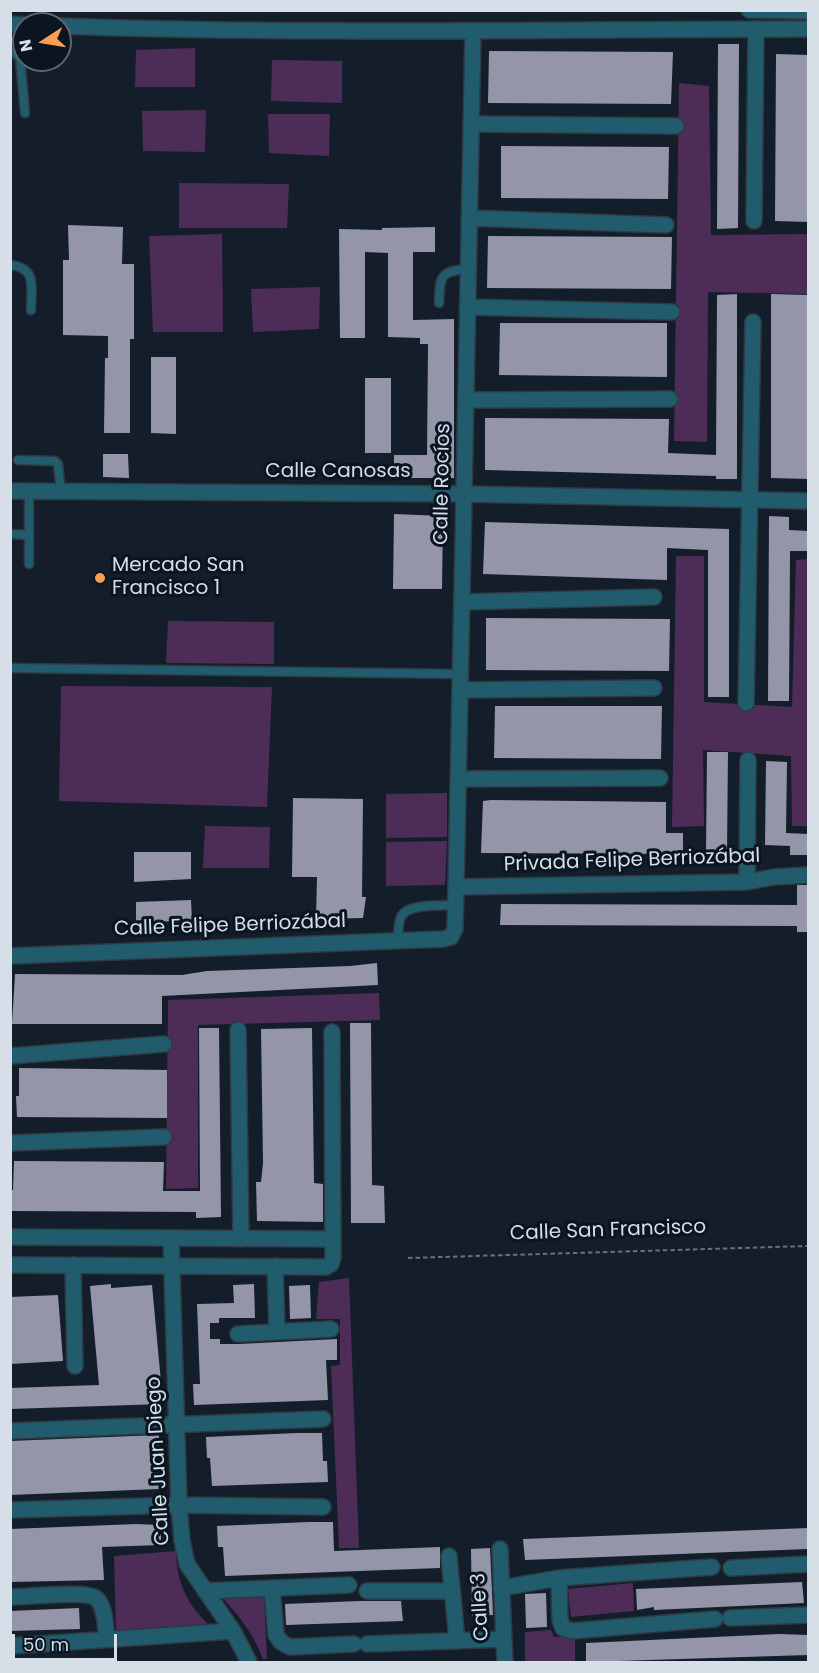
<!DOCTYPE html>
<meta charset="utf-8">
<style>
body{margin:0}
#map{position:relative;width:819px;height:1673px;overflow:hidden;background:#131e2a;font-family:Poppins,sans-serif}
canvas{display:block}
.frame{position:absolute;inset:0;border:12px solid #d6dee7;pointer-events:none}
.north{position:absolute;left:12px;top:12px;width:60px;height:60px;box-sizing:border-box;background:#0a1521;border:2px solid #5c6570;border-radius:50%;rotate:258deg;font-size:16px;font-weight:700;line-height:24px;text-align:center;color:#d6dee7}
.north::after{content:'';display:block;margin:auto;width:21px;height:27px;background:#fb9e52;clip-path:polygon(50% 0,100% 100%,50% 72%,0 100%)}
.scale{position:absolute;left:12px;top:1634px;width:105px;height:27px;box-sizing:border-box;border:3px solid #d6dee7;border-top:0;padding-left:8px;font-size:18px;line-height:21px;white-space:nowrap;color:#d6dee7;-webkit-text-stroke:4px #0a1521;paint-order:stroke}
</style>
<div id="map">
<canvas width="819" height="1673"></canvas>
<div class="frame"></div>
<div class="north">N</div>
<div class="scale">50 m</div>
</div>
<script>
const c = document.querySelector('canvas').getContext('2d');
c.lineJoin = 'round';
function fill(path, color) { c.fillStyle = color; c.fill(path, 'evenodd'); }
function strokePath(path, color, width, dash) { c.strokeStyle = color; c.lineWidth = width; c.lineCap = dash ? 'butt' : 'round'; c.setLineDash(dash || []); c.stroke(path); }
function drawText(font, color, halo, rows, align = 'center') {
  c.font = font + ' Poppins,sans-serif'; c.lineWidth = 6; c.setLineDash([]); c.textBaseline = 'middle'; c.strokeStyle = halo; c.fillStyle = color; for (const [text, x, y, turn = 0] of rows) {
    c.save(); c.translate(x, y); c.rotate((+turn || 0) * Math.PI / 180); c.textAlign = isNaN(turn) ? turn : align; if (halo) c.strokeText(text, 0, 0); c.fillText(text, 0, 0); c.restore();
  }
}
const green = new Path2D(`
 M195,48v39h-60l1,-37z
 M272,60l70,1v42l-71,-2z
 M679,83l30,3 2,149 97,-1v60l-100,-2 -1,150 -33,-1z
 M206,110l-1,42 -62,-1 -1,-40z
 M268,114h62l-1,42 -60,-3z
 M179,183l110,1 -2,44h-108z
 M222,234l1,98h-70l-4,-96z
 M320,287l-1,42 -66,3 -2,-43z
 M676,556h28v146l88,5 4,-147 12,-1v267h-16l-1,-70 -88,-6 1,76 -32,1z
 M168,621l106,1v42l-108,-1z
 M61,686l211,1 -5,120 -208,-6z
 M447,793v44l-61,1v-44z
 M205,826l65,1 -1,41h-66z
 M447,841l-2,44 -59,1v-44z
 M379,993l1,27 -182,5v163l-32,1 2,-189z
 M349,1278l10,270h-20l-8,-182 9,-1v-46h-24l3,-37z
 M176,1551c0,31 12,55 35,76l-95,4 -2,-75z
 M633,1583l1,28 -63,6 -3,-28z
 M221,1596h43l3,63h-4c-9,-25 -24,-43 -42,-63z
 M551,1630l3,7 21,-1v26h-50v-30z`);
const building = new Path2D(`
 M718,44h21l-1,184 -21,1z
 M489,51l184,1 -2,52 -183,-1z
 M776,54l32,1v167l-33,-1z
 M501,146l168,1 -1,52 -167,-1z
 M68,225l55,2 -1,37h12v75h-4v94h-26l1,-75h3v-22l-45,-1v-75h6z
 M435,227v25h-22v68l41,-1v159h-60v-23h33l1,-111h-8v-6l-32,-1v-84l-23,-1v86h-25l-1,-109 43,1v-2z
 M488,236l184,1 -1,52 -184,-1z
 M737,294v185h-21v-3l-231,-6v-52l184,1 -1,34 48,2 1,-160z
 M771,294l37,1v184l-37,-1z
 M500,323h167v54l-168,-2z
 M151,357h25v77l-25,-1z
 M365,378h26v75h-26z
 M103,454h25l1,24 -26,-1z
 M394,514l49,2 -1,73h-49z
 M769,516l20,1v13l19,1v20h-18l-1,150h-21z
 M485,522l244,7v168h-21v-147l-41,-2v32l-184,-6z
 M486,618l184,1 -1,52 -183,-1z
 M495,706h167l-1,53 -167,-1z
 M707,752h21l-1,101h-21z
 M766,761l21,1 -1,71 22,1v21h-18v-9l-25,-1z
 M293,798l70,1 -1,98h4l-3,21 -47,1 1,-42h-25z
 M491,800l175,2v31h17v21l-202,-1 2,-52z
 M134,852h57v27l-57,3z
 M797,885h11v47h-11v-6l-297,-1 1,-21 296,1z
 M191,900l1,21 -56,1v-20z
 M377,963l1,22 -216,11v28h-150l3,-50 167,1 25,-4 143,-5z
 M350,1023h21l1,162 12,1 1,37h-34z
 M199,1028h20l2,189 -25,1v-6l-185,-1v-21h2l1,-29h7l143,1 -1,29h37z
 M312,1028l2,155 9,1v38l-66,-1 -1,-39h5l2,-19 -2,-134z
 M19,1068l148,2v48l-150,-1 -1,-21h3z
 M111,1284v4l41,-3 11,119 -153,5v-21l89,-3 -9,-99z
 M254,1284l1,34h-36v5h-9v16h10v5h19l98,-5v21h-11l2,40 -134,5 -1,-21h7l-3,-80 37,-1 -1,-18z
 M310,1285l1,33 -21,1 -1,-33z
 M58,1295l5,66 -53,3v-67z
 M297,1433h25l1,28h4l1,21 -116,4 -2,-28h-3l-1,-21z
 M159,1435v20h-2l2,34 -149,6v-54z
 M309,1522h24l1,29 106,-4v21l-215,8 -2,-29h-5l-1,-21z
 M136,1524l25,1v20l-59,2 2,33 -94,2v-53z
 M808,1528v21l-283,11 -2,-21z
 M490,1548l3,67 -21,1 -1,-67z
 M802,1582l2,21 -150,7v-3l-17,3 -1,-21z
 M546,1593l1,34 -21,1 -1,-34z
 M360,1601h41l2,20 -117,4 -1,-21z
 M79,1608l1,21 -70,2v-20z
 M779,1634l29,1v20l-222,7v-19z`);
const path = new Path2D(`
 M408,1258l400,-12`);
const service = new Path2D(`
 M10,52l6,2 4,4 5,55
 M10,265c28,3 21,23 21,45
 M439,303c1,-27 1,-32 29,-34
 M18,460l37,1 3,3 3,28
 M10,534l19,1v-44
 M29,535v29
 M10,668l450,6
 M398,941c0,-8 0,-18 3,-24 6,-14 41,-11 55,-12`);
const minor = new Path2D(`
 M471,124l205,2
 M469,218l197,7
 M754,221l2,-192
 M467,307l205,5
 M466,400l204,-1
 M462,602l192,-5
 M460,690l194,-2
 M746,703l7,-381
 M458,779l202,-1
 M747,882l1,-122
 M456,887l291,-5 27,-5 34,-2
 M10,956l433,-17 8,-2 4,-8 1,-42 8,-393
 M238,1030l3,209
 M10,1056l154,-12
 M10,1143l154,-6
 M10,1237l323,2
 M171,1238l8,267 3,35 5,24 46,67 16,31
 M10,1265l316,2 5,-3 2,-6 -1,-226
 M73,1265l2,101
 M275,1266l2,66
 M238,1334l93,-5
 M10,1431l313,-12
 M10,1510l169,-5 144,2
 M500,1549l5,113
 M449,1556l8,85
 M731,1568l77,-4
 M559,1578l1,42 3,8 9,3 143,-12
 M272,1588l4,47 5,7 9,5 64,-3
 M501,1588l58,-10 153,-11
 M205,1591l144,-6
 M367,1591h85
 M10,1597c17,0 75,-7 86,1 10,9 9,29 11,41
 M730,1618l78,-3
 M367,1644l137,-5
 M10,1646l223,-15`);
const tertiary = new Path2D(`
 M749,10l59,1
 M10,24l14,1
 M60,26c249,9 499,3 748,3
 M10,491l454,3 344,7
 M464,494l9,-462`);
const markers = [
 [100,578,6,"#fb9e52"]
];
const streetNames = [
 ["Calle Canosas",338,472],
 ["Calle Rocíos",443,484,-89],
 ["Privada Felipe Berriozábal",632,861,-2],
 ["Calle Felipe Berriozábal",230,926,-2],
 ["Calle San Francisco",608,1231,-2],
 ["Calle Juan Diego",159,1461,-93],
 ["Calle 3",481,1607,-93]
];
const poiNames = [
 ["Mercado San",112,566],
 ["Francisco 1",112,589]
];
fill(green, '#4e2c58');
fill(building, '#9595a9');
strokePath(service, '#2e3944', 11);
strokePath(minor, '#2e3944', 18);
strokePath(tertiary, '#2e3944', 18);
strokePath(path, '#68727c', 2, [4.5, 3]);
strokePath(service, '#205c6c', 8);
strokePath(minor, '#205c6c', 15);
strokePath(tertiary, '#205c6c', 15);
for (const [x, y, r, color] of markers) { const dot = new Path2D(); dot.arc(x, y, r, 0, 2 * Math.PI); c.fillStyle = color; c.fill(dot); strokePath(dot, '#0a1521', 2); }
drawText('20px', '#d6dee7', '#0a1521', streetNames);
drawText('20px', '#d6dee7', '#0a1521', poiNames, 'left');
</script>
